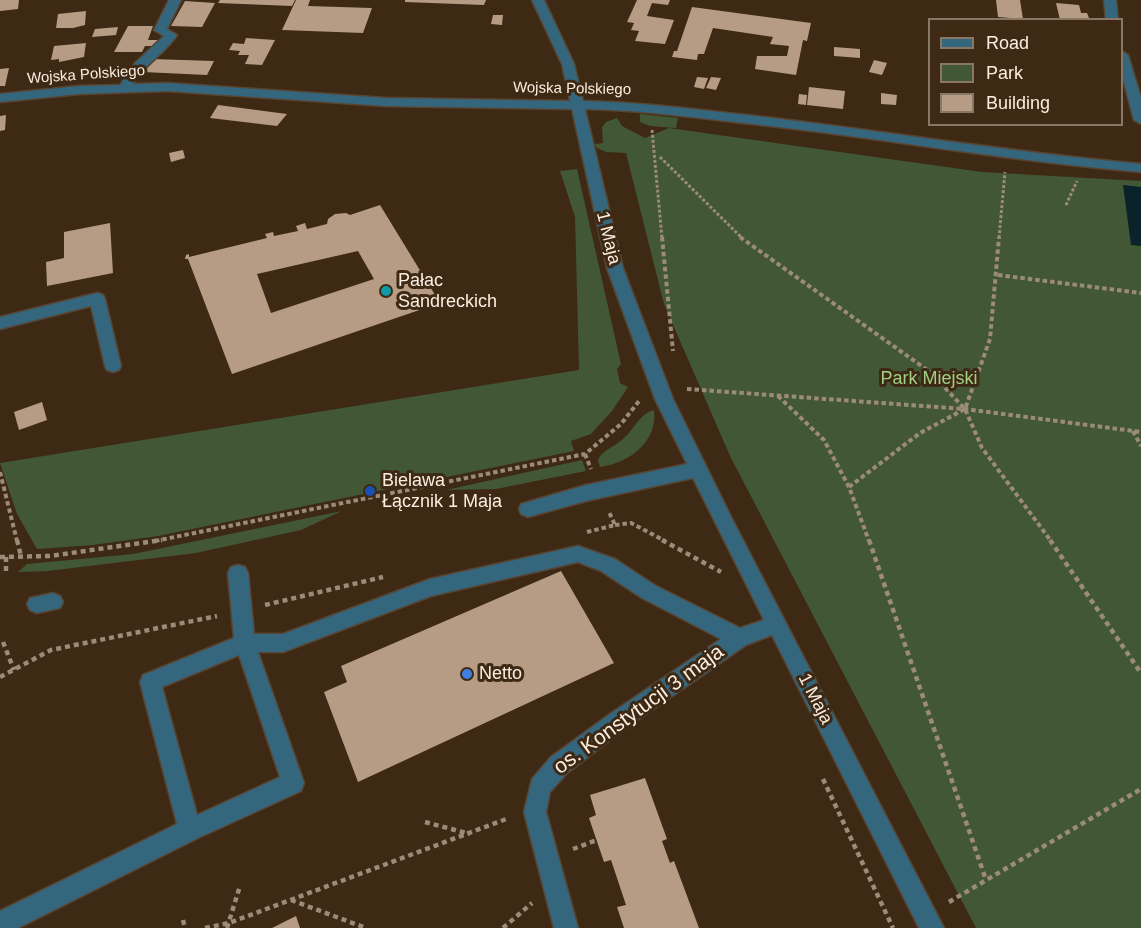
<!DOCTYPE html>
<meta charset="utf-8">
<style>
body{margin:0}
#map{position:relative;width:1141px;height:928px;overflow:hidden;background:#3d2914;font-family:Arial,sans-serif}
canvas{display:block}
.legend{position:absolute;left:928px;top:18px;width:195px;height:108px;box-sizing:border-box;background:#3d2914;border:2px solid #897766;margin:0;padding:8px 10px;list-style:none;font-size:18px;color:#fbede0}
.legend li{display:flex;align-items:center;gap:12px;height:30px}
.legend b{width:30px;border:2px solid #897766}
</style>
<div id="map">
<canvas width="1141" height="928"></canvas>
<ul class="legend">
<li><b style="height:8px;background:#34667d"></b>Road</li>
<li><b style="height:16px;background:#425735"></b>Park</li>
<li><b style="height:16px;background:#b69c84"></b>Building</li>
</ul>
</div>
<script>
const c = document.querySelector('canvas').getContext('2d');
c.lineJoin = 'round';
function fill(path, color) { c.fillStyle = color; c.fill(path, 'evenodd'); }
function strokePath(path, color, width, dash) { c.strokeStyle = color; c.lineWidth = width; c.lineCap = dash ? 'butt' : 'round'; c.setLineDash(dash || []); c.stroke(path); }
function drawText(font, color, halo, rows, align = 'center') {
  c.font = font + ' Arial,sans-serif'; c.lineWidth = 6; c.setLineDash([]); c.textBaseline = 'middle'; c.strokeStyle = halo; c.fillStyle = color; for (const [text, x, y, turn = 0] of rows) {
    c.save(); c.translate(x, y); c.rotate((+turn || 0) * Math.PI / 180); c.textAlign = isNaN(turn) ? turn : align; if (halo) c.strokeText(text, 0, 0); c.fillText(text, 0, 0); c.restore();
  }
}
const green = new Path2D(`
 M640,114l38,4 -2,10 -26,-2 -10,-4z
 M617,118l5,8 23,12 24,-10 313,44 159,9v747h-165l-246,-472 -66,-152 -38,-151 -20,-1 -9,-4 -2,-4 8,-1 -1,-16 4,-5z
 M577,169l44,195 -4,5 3,14 8,4 -16,24 -21,23 -20,7 3,10 -416,85 -65,9 -56,4 -20,-35 -17,-51 579,-93 -4,-153 -15,-46z
 M654,410c4,32 -25,53 -54,57l-2,-6c2,-10 18,-15 25,-22 12,-10 16,-25 31,-29z
 M582,460l4,11 -90,18 -50,1z
 M342,511l-41,19 -105,23 -148,18 -30,1 9,-8 106,-10z`);
const water = new Path2D(`
 M1123,185l18,2v59l-10,-1z`);
const building = new Path2D(`
 M0,0h19l-1,9 -18,2z
 M220,0h75l-3,6 -74,-3z
 M296,0h14l-2,6 64,2 -9,25 -81,-3z
 M405,0h81l-2,5 -79,-3z
 M637,0h33l-2,5 -16,-2 -5,13 27,4 -9,24 -30,-3 4,-10 -8,-1 3,-7 -7,-1z
 M996,0h24l3,19 -25,-2z
 M185,1l30,2 -13,24 -31,-1z
 M1056,3l23,2 2,8h6l2,5 -29,2z
 M692,7l119,16 -4,18 -4,-1 -7,35 -41,-6 2,-13h30l2,-10 -19,-2 3,-7 -60,-9 -9,26h-6l-1,6 -25,-3 2,-6h3z
 M86,11l-1,14 -12,3h-17l2,-14z
 M493,15h10l-1,10 -11,-1z
 M128,26h25l-5,14h10l-3,6h-10l-3,6h-28z
 M118,27l-2,8 -24,2 3,-8z
 M246,38l29,2 -13,25 -17,-1 4,-9h-11l2,-4 -11,-1 4,-7 11,1z
 M86,43l-2,14 -25,5v-3l-8,1 3,-14z
 M834,47l26,2v9l-26,-2z
 M151,59l63,2 -7,14 -64,-3z
 M874,60l13,3 -5,12 -13,-3z
 M9,68l-4,18h-5v-17z
 M697,77l11,1 -4,11 -10,-2z
 M711,77l10,1 -5,12 -10,-2z
 M809,87l36,4 -2,18 -36,-4z
 M881,93l16,2 -1,10 -15,-1z
 M799,94l8,1 -1,10 -8,-1z
 M218,105l69,9 -10,12 -67,-8z
 M6,115l-1,15 -5,1v-15z
 M183,150l2,8 -14,4 -2,-9z
 M380,205l60,98 -208,71 -44,-115h-3l1,-4 3,-1v3l78,-19 -2,-4 8,-2 1,4 24,-5 -2,-5 9,-3 2,6 20,-5 1,-5 7,-5 11,-1 4,2zM358,251l16,28 -103,34 -14,-39z
 M110,223l3,50 -66,13 -1,-24 18,-4v-26z
 M42,402l5,18 -28,10 -5,-18z
 M561,571l53,92 -256,119 -34,-90 23,-10 -6,-16z
 M645,778l22,61 -5,2 8,22 4,-2 25,67h-75l-7,-21 9,-2 -15,-45 -7,2 -15,-44 7,-3 -6,-20z
 M296,916l4,12h-28z`);
const pathFar2 = new Path2D(`
 M652,130l10,108
 M660,157l82,81
 M1066,205l11,-24
 M999,238l6,-66`);
const pathFar1 = new Path2D(`
 M662,237l11,114
 M740,237l190,135 35,37 17,39 69,93
 M998,275l143,18
 M687,389l278,20 176,23
 M778,396l46,44 25,47 20,54
 M1133,431l8,15
 M585,454l6,15
 M0,472l17,69
 M849,487l71,-54 45,-24 25,-70 9,-102
 M615,525l16,-2 34,18
 M587,532l28,-7 -6,-13
 M155,541l430,-87 36,-30 18,-23`);
const path = new Path2D(`
 M17,540l4,16
 M662,540l59,32
 M869,540l117,340
 M1050,540l91,133
 M0,557l50,-1 112,-16
 M6,557v16
 M265,605l118,-28
 M3,642l11,28
 M0,677l51,-27 166,-34
 M823,779l70,149
 M425,822l45,12
 M573,849l24,-9
 M291,900l75,28
 M949,902l192,-113
 M183,920l2,8
 M205,928l24,-5 280,-105
 M227,928l13,-42
 M503,928l29,-25`);
const minor = new Path2D(`
 M169,0h12l-14,29 10,6c-12,19 -33,29 -44,49l34,-1 219,15 184,3 -8,-37 -30,-64h12l30,64 9,37c55,1 109,8 164,14 131,15 262,37 394,49v8c-133,-11 -265,-35 -397,-49 -53,-6 -106,-13 -159,-14l38,159 50,131 58,118 213,411h-25l-147,-293 -26,10 -120,83 -59,45 -17,19 -4,20 32,116h-24l-30,-116 8,-33 19,-22 59,-43 111,-75 -79,-41 -41,-27 -23,-9 -147,34 -148,56h-25l46,131 -3,8 -103,47 -180,90h-18v-17l177,-87 -37,-142 3,-7 91,-37 -6,-65 3,-6 7,-2 7,2 3,6 6,61h29l147,-55 148,-33 37,13 41,27 84,42 24,-8 -71,-142 -107,23 -58,16 -7,-3 -2,-5 2,-5 65,-19 101,-21 -32,-65 -48,-131 -35,-159 -186,-3 -219,-15 -88,3 -79,8v-8l79,-8 41,-1 15,-22 29,-27 -10,-6zM239,655l41,122 -83,38 -35,-128z
 M1104,0h12l2,20h-12z
 M1122,51l6,4 13,43v26l-7,-4 -12,-45z
 M97,293l6,2 2,4 16,67 -2,4 -6,2 -6,-2 -2,-4 -14,-60 -91,23v-12z
 M53,593l7,3 3,6 -3,6 -23,5 -7,-3 -3,-6 3,-6z`);
const markers = [
 [386,291,6,"#0f9aa8"],
 [370,491,6,"#1a4fb4"],
 [467,674,6,"#3f7fe0"]
];
const farStreetnames = [
 ["Wojska Polskiego",86,75,-4],
 ["Wojska Polskiego",572,89,1]
];
const streetNames = [
 ["1 Maja",608,238,76],
 ["1 Maja",815,699,63]
];
const poiNames = [
 ["Pałac",398,281],
 ["Sandreckich",398,302],
 ["Bielawa",382,481],
 ["Łącznik 1 Maja",382,502],
 ["Netto",479,674]
];
const parkNames = [
 ["Park Miejski",929,379]
];
const nearStreetnames = [
 ["os. Konstytucji 3 maja",639,710,-36]
];
fill(green, '#425735');
fill(water, '#0a222a');
fill(building, '#b69c84');
strokePath(minor, '#584431', 3);
strokePath(pathFar2, '#9c8b7a', 3, [3, 2]);
strokePath(pathFar1, '#9c8b7a', 4, [4.5, 3]);
strokePath(path, '#9c8b7a', 4.5, [5, 4]);
fill(minor, '#34667d');
for (const [x, y, r, color] of markers) { const dot = new Path2D(); dot.arc(x, y, r, 0, 2 * Math.PI); c.fillStyle = color; c.fill(dot); strokePath(dot, '#3d2914', 2); }
drawText('15px', '#fbede0', '#3d2914', farStreetnames);
drawText('18px', '#fbede0', '#3d2914', streetNames);
drawText('18px', '#fbede0', '#3d2914', poiNames, 'left');
drawText('18px', '#a0d083', '#3d2914', parkNames);
drawText('21px', '#fbede0', '#3d2914', nearStreetnames);
</script>
